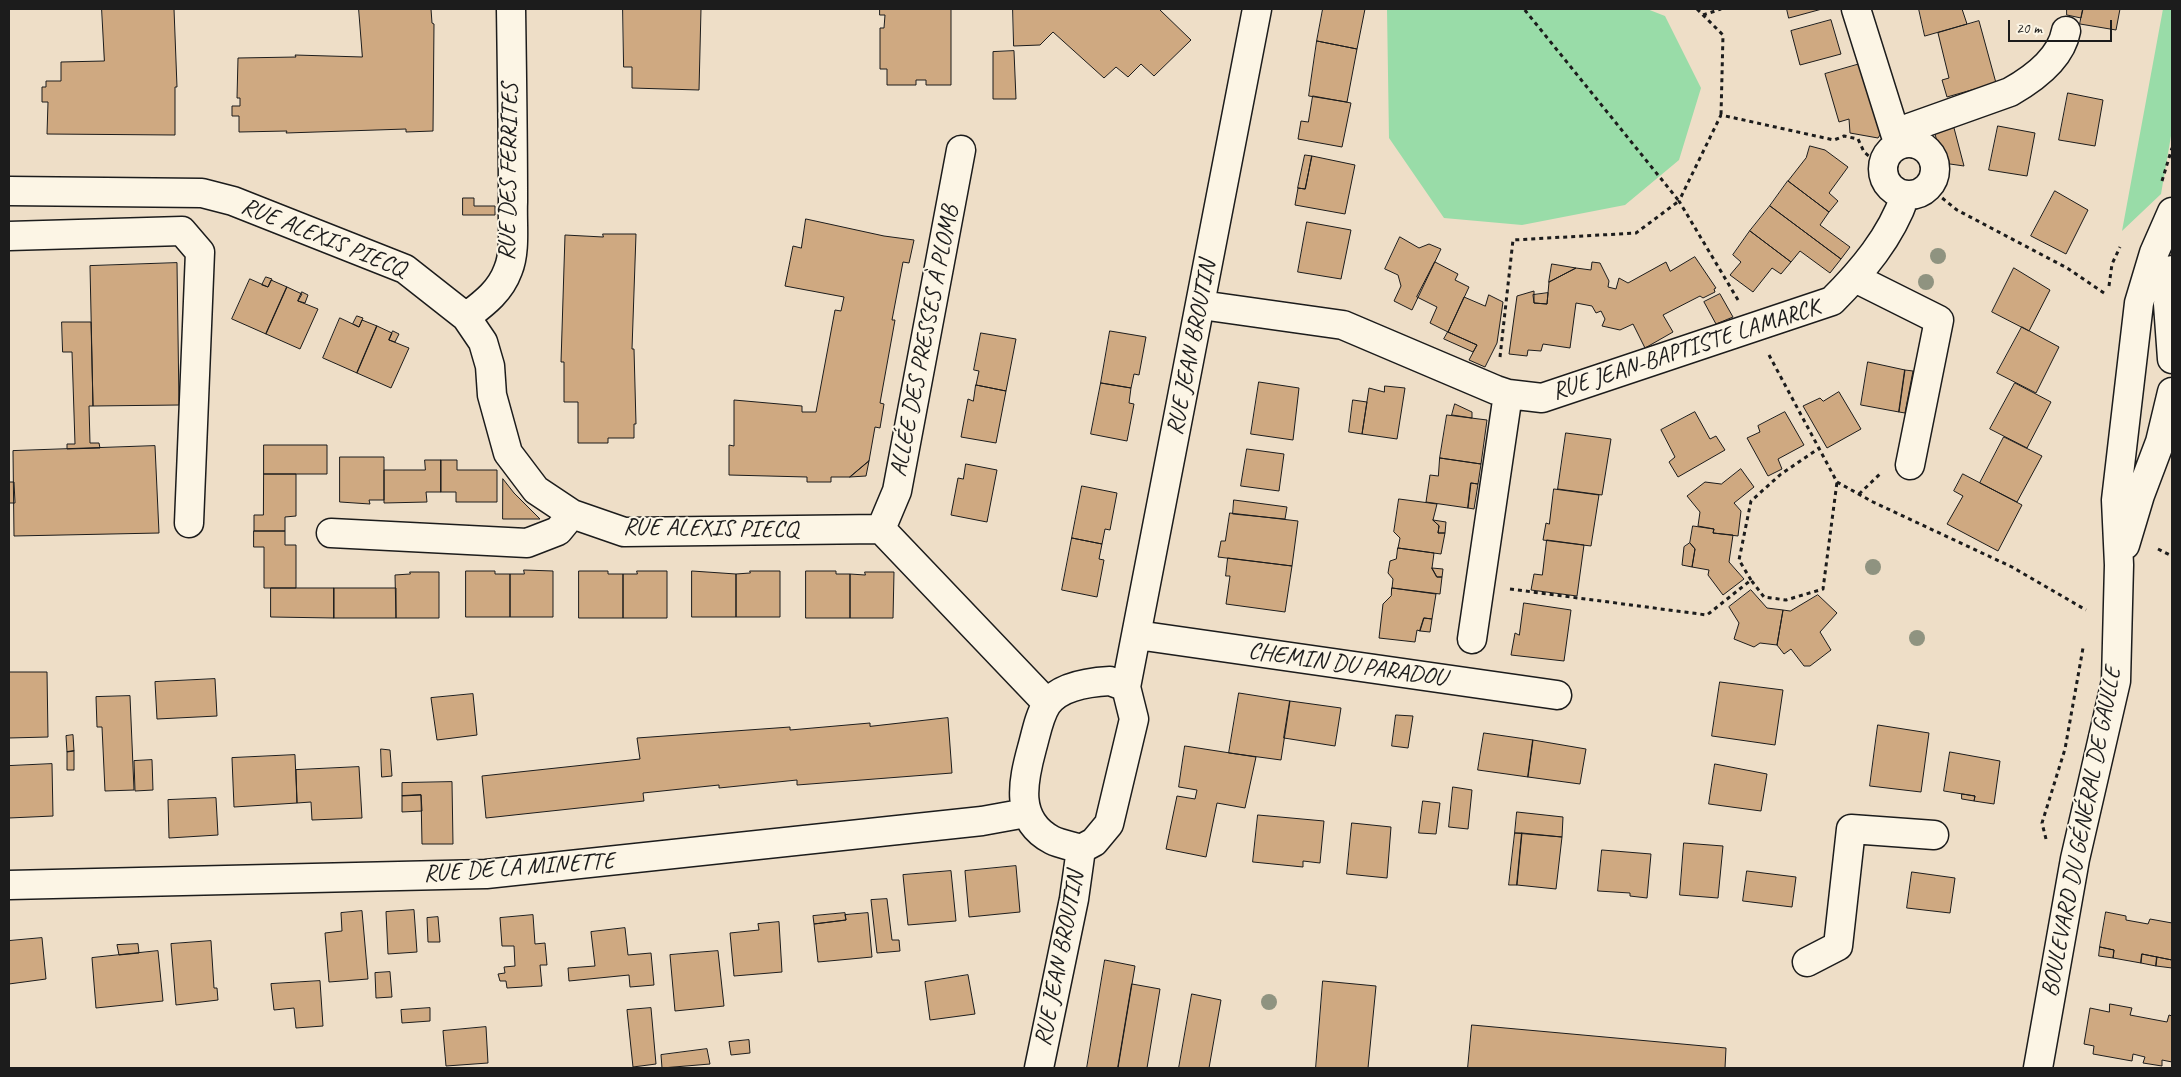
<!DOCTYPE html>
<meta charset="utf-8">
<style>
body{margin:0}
#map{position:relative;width:2181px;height:1077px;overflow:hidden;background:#eedec7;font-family:Caveat,sans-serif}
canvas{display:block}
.frame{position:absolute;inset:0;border:10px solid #1c1c1c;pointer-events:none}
.scale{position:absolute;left:2008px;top:20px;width:104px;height:22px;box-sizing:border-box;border:2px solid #1c1c1c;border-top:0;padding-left:6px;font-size:15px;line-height:18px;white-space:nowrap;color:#1c1c1c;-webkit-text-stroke:4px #fcf5e5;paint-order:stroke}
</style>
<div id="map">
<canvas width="2181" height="1077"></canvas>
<div class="frame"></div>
<div class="scale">20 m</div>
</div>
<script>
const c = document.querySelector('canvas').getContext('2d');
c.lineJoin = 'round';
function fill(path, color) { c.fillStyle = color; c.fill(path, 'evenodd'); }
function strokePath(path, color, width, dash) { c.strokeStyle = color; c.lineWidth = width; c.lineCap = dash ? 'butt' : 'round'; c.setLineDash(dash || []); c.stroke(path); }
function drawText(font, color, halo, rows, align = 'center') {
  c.font = font + ' Caveat,sans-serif'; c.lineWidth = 4; c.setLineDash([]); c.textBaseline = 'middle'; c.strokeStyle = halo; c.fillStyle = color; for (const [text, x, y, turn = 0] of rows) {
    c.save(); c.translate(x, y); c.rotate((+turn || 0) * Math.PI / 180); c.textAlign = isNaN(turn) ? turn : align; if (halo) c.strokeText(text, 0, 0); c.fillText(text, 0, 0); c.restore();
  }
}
const green = new Path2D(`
 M1387,9h260l18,7 36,72 -22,72 -54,45 -103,20 -78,-7 -55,-80z
 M2163,9h9v121l-11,64 -39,37z`);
const building = new Path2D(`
 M102,9h72l3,78h-2v48l-128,-1 1,-32h-6v-15h4v-6h15v-19l43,-1z
 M359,9h72l1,14 2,1 -1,107 -27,1v-3l-120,4 1,-2 -48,1v-16h-7v-10h8v-8h-3l1,-40 58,-1 -1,-2 67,2z
 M623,9h78l-2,81 -67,-2v-21h-8z
 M880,9h71v76h-25v-5h-10v5h-29v-16h-7v-41h4l1,-13h-5z
 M1013,9h148l-1,1 31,30 -37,36 -13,-12 -13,13 -12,-10 -12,11 -51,-46 -13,13 -26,1z
 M1323,9h42l-8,40 -40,-8z
 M1787,9h35l-33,9z
 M1919,9h43l5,15 -42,12z
 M2067,9h16l-2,9 -14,-3z
 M2083,9h37l-4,21 -36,-6z
 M1831,20l10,34 -41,11 -9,-34z
 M1979,21l17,62 -49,14 -5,-17 7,-2 -11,-45z
 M1317,41l40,8 -10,53 -38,-6z
 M1014,51l2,48h-23v-47z
 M1867,62l15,70 -4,6 -28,-5 -1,-14 -10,3 -14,-48z
 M2068,93l35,7 -8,46 -36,-6z
 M1313,96l38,7 -9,44 -44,-8 3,-18 7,1z
 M1998,126l37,7 -8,43 -38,-6z
 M1954,128l10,38 -21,-3 -8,-29z
 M1810,146l15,4 23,17 -19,26 9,8 -9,11 -41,-31 18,-23z
 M1305,155l7,1 -7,33 -7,-1z
 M1312,156l43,9 -10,49 -50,-9 3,-17 7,1z
 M1788,181l41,31 -9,13 30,22 -9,12 -71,-53z
 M2055,191l33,19 -22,44 -35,-18z
 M463,198h11v8h21v9h-32z
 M1770,206l71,53 -11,14 -30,-22 -9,11 -41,-31z
 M806,219l78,17 30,4 -5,23 -6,-1 -11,58h3l-15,83 4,1 -4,24 -5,-1 -6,34 -19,16h-19v5h-24v-5l-78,-2v-30l5,1v-46l68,6v6h14l19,-102 6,1 3,-14 -59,-11 8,-40 8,2z
 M1307,222l44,8 -10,49 -43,-7z
 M1750,231l41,31 -10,12 -9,-6 -19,24 -23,-17 11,-13 -8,-7z
 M603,234h33l-4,115h2l2,75h-2v14h-26v5h-30v-41h-14v-40h-3l4,-127 38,2z
 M1400,237l19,11 10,-4 12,5 -29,61 -18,-9 7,-15 -3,-11 -13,-6z
 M1695,257l21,31 -2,1 1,3 -12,6 -3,-2 -37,19 10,17 -28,16 -12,-24 -13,6 -18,-4 3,-7 -4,-8 -5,2 -4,-7 -16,-3 -6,45 -27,-4 -2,7 -13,-1 -1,6 -18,-2 8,-58 17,-5v12l13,1 2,-22 27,-14 15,2 1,-8 8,1 9,18 -1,6 8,2 3,-11 9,5 38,-21 4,9z
 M1435,262l23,12 -3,6 14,7 -21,45 -18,-9 7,-16 -20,-10z
 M177,263l2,142 -86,1 -3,-140z
 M1552,264l24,4 -27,14z
 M2014,268l36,22 -21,41 -37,-19z
 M266,277l6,2 -4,8 -6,-2z
 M250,279l18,8 3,-7 16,7 -21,47 -34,-15z
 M287,287l15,7 -4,7 20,8 -18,40 -34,-15z
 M302,292l6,3 -3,8 -7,-2z
 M1548,293l-1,11 -13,-1 -1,-8z
 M1720,294l13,23 -17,7 -12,-22z
 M1489,295l14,7 -6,41 -12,24 -16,-7 8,-15 -29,-13 16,-35 21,9z
 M357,316l6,2 -4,9 -6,-3z
 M340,318l19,9 3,-7 15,6 -20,47 -34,-15z
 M62,322h29l2,84h-4l1,37h9l1,5 -33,1v-5h8l-3,-92h-9z
 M377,326l15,7 -3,7 20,8 -18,40 -34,-15z
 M2022,327l37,20 -23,46 -39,-20z
 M393,331l6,3 -4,8 -6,-2z
 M1110,331l36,6 -7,38 -5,-1 -3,14 -30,-5z
 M1448,332l29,13 -4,7 -29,-13z
 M981,333l35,6 -10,52 -30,-6 3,-14 -5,-1z
 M1868,362l37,8 -6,42 -38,-7z
 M1905,370l8,1 -8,42 -6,-1z
 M1259,382l40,6 -6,52 -42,-6z
 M1101,383l30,5 -2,15 5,1 -7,37 -36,-7z
 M2015,383l36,19 -24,46 -37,-19z
 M976,385l30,6 -10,52 -35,-6 7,-38 5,2z
 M1385,386l20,2 -8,51 -35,-5 7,-46 15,4z
 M1839,392l22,37 -34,19 -24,-42 17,-8 3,3z
 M1353,400l14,2 -5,32 -13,-2z
 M1455,404l17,8v6l-20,-3z
 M1695,412l15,27 6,-3 9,14 -47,27 -9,-15 6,-5 -14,-27z
 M1785,412l19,33 -26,14 4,10 -14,7 -21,-38 13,-6 -2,-6z
 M1447,415l40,5 -6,44 -41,-6z
 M1566,433l45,6 -9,56 -44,-6z
 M2004,437l38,19 -25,46 -37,-19z
 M264,445h63v29h-63z
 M155,446l4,87 -145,3 -1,-85z
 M1247,449l37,5 -5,37 -38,-5z
 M340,457h44v43h-15l1,4 -30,-2z
 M1440,458l41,6 -3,20 -7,-1 -3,25 -42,-6 4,-27 8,1z
 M425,460h16v32h-15l1,10 -43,1v-33h41z
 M441,460h16v10h40v32h-41v-10h-15z
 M869,461l-3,15 -16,1z
 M966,464l31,6 -10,52 -36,-7 7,-37 5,1z
 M1741,469l13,18 -20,16 7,8 -3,25 -25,-3 1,-4 -16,-3 2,-14 -13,-16 18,-14 16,2z
 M264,474h32v42l-11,1v14h-31v-16h9z
 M1963,474l59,31 -24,46 -51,-27 16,-28 -9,-5z
 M503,479l11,14 26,26h-37z
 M9,482h5l1,21h-6z
 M1471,483l7,1 -4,25 -6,-1z
 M1082,486l35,7 -7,37 -5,-1 -3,15 -30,-6z
 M1554,489l45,6 -8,51 -48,-6 3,-17 3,1z
 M1399,499l38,5 -4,16 6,6 -1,7h7l-4,21 -43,-6 2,-10 -6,-6z
 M1234,500l53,7 -2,12 -52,-5z
 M1230,513l68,8 -6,45 -74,-9 3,-16h4z
 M1433,520l13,2 -1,11h-7l1,-7z
 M1693,526l21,3 -1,4 20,2 -4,27 15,17 -21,16 -15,-20 1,-5 -17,-3 3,-18 -5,-6z
 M254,531h31v14h11v43h-32v-41h-10z
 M1072,538l30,6 -3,15 5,1 -7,37 -35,-7z
 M1547,540l37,5 -7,51 -46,-6 3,-16 8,1z
 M1690,543l5,6 -3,18 -10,-2 2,-18z
 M1398,548l36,5 -2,15 5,9h5l-2,17 -48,-6 1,-9 -5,-6 2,-12 6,-2z
 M1228,558l64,8 -7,46 -59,-8 4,-28h-4z
 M1432,568l11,1 -1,8h-5z
 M524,570l29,1v46h-43v-43h14z
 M466,571h29v3h15v43h-44z
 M579,571h29v3h15v44h-44z
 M637,571h30v47h-44v-44h14z
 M692,571l44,3v43h-44z
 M750,571h30v46h-44v-43l14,-1z
 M806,571h30v3h14v44h-44z
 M410,572h29v46h-43l-1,-43 15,-1z
 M865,572h29l-1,46h-43v-44l15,1z
 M271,588h63v30l-63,-1z
 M334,588h62v30h-62z
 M1392,588l44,6 -4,25 -8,-1 -4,13 -3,-1 -2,12 -36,-4 4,-34 8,-8z
 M1751,590l16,18 16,2 -6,35 -17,-2 -6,4 -20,-8 5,-16 -10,-16z
 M1818,595l19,18 -17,19 11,18 -21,16h-6l-13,-17 -7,5 -7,-9 6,-35 7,1z
 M1524,603l47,7 -7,51 -53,-6 4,-22 4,2z
 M1424,618l8,1 -2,13 -10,-1z
 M9,672h38l1,65 -39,1z
 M215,679l2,37 -60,3 -2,-37z
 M1720,682l63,8 -8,55 -63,-9z
 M1239,693l51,8 -9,59 -52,-7z
 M473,694l4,41 -40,5 -6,-42z
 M130,696l4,94 -29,1 -3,-64h-5l-1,-30z
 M1290,701l51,7 -6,38 -51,-8z
 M1396,715l17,1 -5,32 -16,-2z
 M948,718l4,55 -155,12v-5l-78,8v-3l-76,8 1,8 -158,17 -4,-42 158,-17 -3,-21 153,-11v3l80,-7v3z
 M1878,725l51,8 -8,59 -51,-6z
 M1484,733l49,7 -5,37 -50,-7z
 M73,735l1,16 -7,1 -1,-16z
 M1533,740l53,9 -6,35 -52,-7z
 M1185,746l71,11 -11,51 -28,-5 -11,54 -40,-8 11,-53 18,3 2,-9 -18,-3z
 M381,749l9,1 2,26 -10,1z
 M74,751v19h-7v-18z
 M1950,752l50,9 -6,43 -20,-3 1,-5 -31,-5z
 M295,755l2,48 -63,4 -2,-49z
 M152,760l1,30 -18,1 -1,-30z
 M52,764l1,52 -44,2v-52z
 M1715,764l52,10 -6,37 -52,-7z
 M359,767l3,51 -50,2 -1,-18 -14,1 -1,-33z
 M452,782l1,62h-31l-1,-49 -19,1v-13z
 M1453,787l19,3 -4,39 -19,-2z
 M1962,794l13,2 -1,5 -12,-2z
 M421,795l1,16 -20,1v-16z
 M216,798l2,37 -49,3 -1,-38z
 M1423,801l17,2 -4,31 -17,-1z
 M1517,812l46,5 -1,20 -47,-4z
 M1258,815l66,6 -4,42 -17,-2v6l-50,-5z
 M1352,823l39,4 -4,51 -40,-4z
 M1515,833h7l-5,52h-8z
 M1522,833l40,4 -6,52 -39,-4z
 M1684,843l39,3 -5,52 -38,-3z
 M1602,850l49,4 -4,44 -17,-2v-3l-32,-2z
 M1016,866l4,46 -51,5 -4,-46z
 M951,871l5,50 -48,4 -5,-50z
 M1747,871l49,6 -4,30 -49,-6z
 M1912,872l43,6 -5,35 -43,-5z
 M887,899l5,41h7l1,11 -23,2 -6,-53z
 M414,910l3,42 -29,2 -2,-42z
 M362,911l6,68 -39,3 -4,-49 17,-2 -1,-18z
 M2106,912l20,4v4l22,4 2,-5 22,4v37l-30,-6 -1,9 -28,-5 1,-8 -14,-3z
 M845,913l1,7 -32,4 -1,-8z
 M868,913l4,44 -54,5 -4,-38 32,-4 -1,-5z
 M533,915l2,29 10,-1 2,22h-7l2,21 -35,2 -1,-7h-6l-2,-7 7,-1 -1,-6 11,-1 -1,-20h-12l-2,-28z
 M438,917l2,25h-12l-1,-24z
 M779,922l3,50 -48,4 -4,-43 29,-3 -1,-6z
 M625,928l3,27 23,-2 3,32 -24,2 -1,-12 -60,6 -1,-13 27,-2 -4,-34z
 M42,938l4,41 -37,5v-43z
 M211,941l3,47h3l1,12 -42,5 -5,-61z
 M138,944l1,9 -20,2 -2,-10z
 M2100,947l14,3 -1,8 -14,-2z
 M158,951l5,50 -67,7 -4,-50z
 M718,951l6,55 -49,5 -5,-56z
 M2142,954l15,3 -1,9 -15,-3z
 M2157,957l15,3v8l-16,-2z
 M1105,960l30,6 -17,102h-31z
 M390,972l2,25 -16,1 -1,-25z
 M968,975l7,39 -45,6 -5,-38z
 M320,981l3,45 -27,2 -2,-20 -20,2 -3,-26z
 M1323,981l53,5 -8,82h-52z
 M1132,984l28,5 -13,79h-29z
 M1192,994l29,6 -12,68h-30z
 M2110,1004l22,4 -2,7 37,7 2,-7 3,1v46l-10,-2v6l-19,-3 2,-6 -12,-3 -1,7 -39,-7 1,-8 -10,-2 6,-36 19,4z
 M430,1008v13l-28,2 -1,-13z
 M651,1008l5,56 -23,3 -6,-57z
 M1472,1025l254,23 -1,20h-257z
 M486,1027l2,36 -42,3 -3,-35z
 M749,1040l1,13 -19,2 -2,-13z
 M707,1049l3,15 -48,4 -1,-13z`);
const path = new Path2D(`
 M1697,9l26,26 -2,80
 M1703,15l18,-6
 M2162,181l10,-33
 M1936,193l21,17 110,58 40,27
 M2109,286l3,-22 8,-17
 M1738,300l-59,-99 42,-86 113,25 10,-4 14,3 6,13 6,5
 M1769,355l68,127 36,20 139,65 74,43
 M1500,357l13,-117 123,-7 43,-32 -155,-192
 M1859,494l21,-20
 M2158,549l14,7
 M1751,580l-12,-20 12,-59 30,-27 37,-25
 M1510,589l197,26 44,-35 13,17 22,3 37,-11 14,-107
 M2046,839l-4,-16 23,-74 18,-101`);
const minor = new Path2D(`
 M1856,9l39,124 6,11
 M1895,133l115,-41c23,-13 51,-34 56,-61
 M1883 169a26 26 0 1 1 52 0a26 26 0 1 1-52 0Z
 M9,191l193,2 31,8 172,68 61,48 17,25 7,24 2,29 16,58 28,37 36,24 52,18 257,-3 166,174
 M9,236l173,-5 18,21 -11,271
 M2172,270l-4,34 4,55
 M1855,278l84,42 -29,145
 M1201,305l142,20 153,65 12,4 34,4 290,-97c30,-30 59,-64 73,-105
 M466,317c17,-13 34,-25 42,-47 8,-19 4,-47 5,-68 0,-64 -1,-129 -2,-193
 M881,529l16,-38 64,-341
 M331,533l196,10 31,-12 14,-17
 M2125,545l15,-50 20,-53 12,-50
 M1137,635l420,60
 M1472,639l36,-245
 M1110,681l16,6 8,32 -25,105 -15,18 -13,7c-9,-3 -21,-5 -29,-9 -38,-20 -29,-59 -20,-92 4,-14 7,-32 15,-44 13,-18 44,-22 63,-23z
 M1126,687l131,-678
 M9,885l477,-11 496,-53 44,-8
 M1807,962l31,-16 13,-117 83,6
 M1039,1068l35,-169 7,-50
 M2038,1068l37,-209 41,-178 3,-116 -3,-65 23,-197 15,-50 18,-41`);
const trees = [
 [1938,256],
 [1926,282],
 [1873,567],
 [1917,638],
 [1269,1002]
];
const streetNames = [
 ["RUE DES FERRITES",509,172,-89],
 ["RUE ALEXIS PIECQ",323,238,22],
 ["ALLÉE DES PRESSES À PLOMB",925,341,-79],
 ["RUE JEAN BROUTIN",1192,348,-79],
 ["RUE JEAN-BAPTISTE LAMARCK",1686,350,-18],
 ["RUE ALEXIS PIECQ",710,529,1],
 ["CHEMIN DU PARADOU",1347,665,8],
 ["BOULEVARD DU GÉNÉRAL DE GAULLE",2082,832,-79],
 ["RUE DE LA MINETTE",519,868,-4],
 ["RUE JEAN BROUTIN",1060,959,-79]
];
fill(green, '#99dca8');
fill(building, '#cfa981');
strokePath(building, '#1c1c1c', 1);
strokePath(minor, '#1c1c1c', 31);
strokePath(path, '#1c1c1c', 3, [4, 4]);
strokePath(minor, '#fcf5e5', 28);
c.fillStyle = '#8f9380';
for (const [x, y] of trees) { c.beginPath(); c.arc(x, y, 8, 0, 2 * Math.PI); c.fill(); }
drawText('24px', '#1c1c1c', '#fcf5e5', streetNames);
</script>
